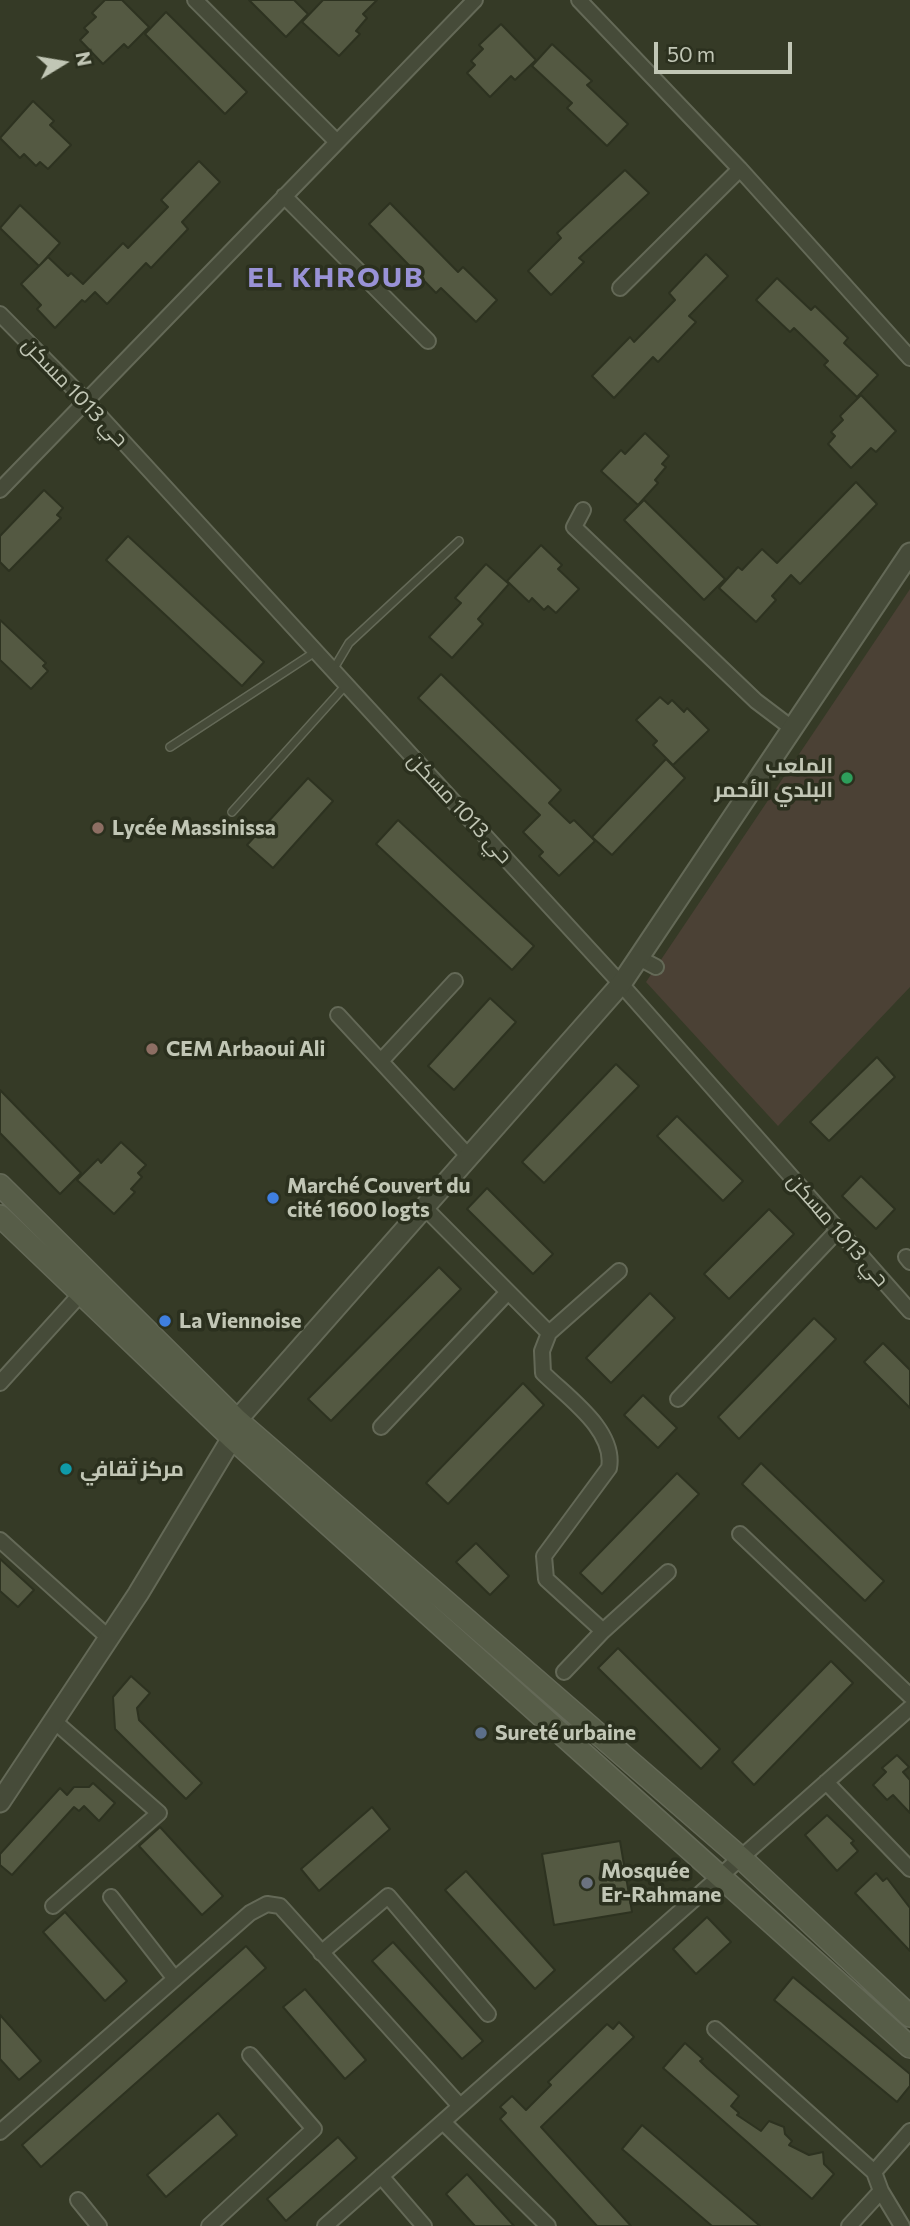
<!DOCTYPE html>
<meta charset="utf-8">
<style>
body{margin:0}
#map{position:relative;width:910px;height:2226px;overflow:hidden;background:#353a26;font-family:Commissioner,sans-serif}
canvas{display:block}
.north{position:absolute;left:28px;top:28px;width:70px;height:70px;-webkit-text-stroke:5px #2b301e;paint-order:stroke;rotate:79deg;font-size:19px;font-weight:700;line-height:28px;text-align:center;color:#c1c6b5}
.north::after{content:'';display:block;margin:auto;width:24px;height:32px;background:#c1c6b5;clip-path:polygon(50% 0,100% 100%,50% 72%,0 100%)}
.scale{position:absolute;left:654px;top:42px;width:138px;height:32px;box-sizing:border-box;border:4px solid #c1c6b5;border-top:0;padding-left:9px;font-size:21px;line-height:24px;white-space:nowrap;color:#c1c6b5;-webkit-text-stroke:5px #2b301e;paint-order:stroke}
</style>
<div id="map">
<canvas width="910" height="2226"></canvas>
<div class="north">N</div>
<div class="scale">50 m</div>
</div>
<script>
const c = document.querySelector('canvas').getContext('2d');
c.lineJoin = 'round';
function fill(path, color) { c.fillStyle = color; c.fill(path, 'evenodd'); }
function strokePath(path, color, width, dash) { c.strokeStyle = color; c.lineWidth = width; c.lineCap = dash ? 'butt' : 'round'; c.setLineDash(dash || []); c.stroke(path); }
function drawText(font, color, halo, rows, align = 'center') {
  c.font = font + ' Commissioner,Cairo,sans-serif'; c.lineWidth = 7; c.setLineDash([]); c.textBaseline = 'middle'; c.strokeStyle = halo; c.fillStyle = color; for (const [text, x, y, turn = 0] of rows) {
    c.save(); c.translate(x, y); c.rotate((+turn || 0) * Math.PI / 180); c.textAlign = isNaN(turn) ? turn : align; if (halo) c.strokeText(text, 0, 0); c.fillText(text, 0, 0); c.restore();
  }
}
const green = new Path2D(`
 M910,589v398l-132,139 -132,-144z`);
const building = new Path2D(`
 M105,0h17l27,27 -21,21 -4,-4 -21,20 -23,-24 8,-8 -4,-4 12,-11 -4,-4z
 M249,0h45l14,14 -22,23z
 M323,0h54l-14,14 4,4 -11,13 4,3 -21,22 -37,-34z
 M166,12l81,80 -22,22 -80,-80z
 M501,24l35,36 -21,20 -4,-4 -21,21 -23,-24 8,-8 -4,-4 12,-12 -4,-4z
 M552,44l40,37 -5,4 41,39 -21,22 -40,-38 5,-5 -40,-37z
 M33,101l21,20 -4,4 21,20 -23,24 -8,-7 -4,4 -12,-12 -4,4 -20,-20z
 M199,161l21,21 -38,40 6,7 -37,39 -5,-5 -39,41 -12,-12 -10,10 -3,-2 -27,28 -18,-19 4,-4 -20,-21 27,-27 20,19 3,-3 12,11 40,-41 5,5 40,-41 -7,-7z
 M625,170l24,23 -70,65 5,4 -33,33 -23,-24 33,-33 -4,-5z
 M390,203l68,69 5,-5 34,33 -21,22 -35,-34 -5,5 -67,-69z
 M20,205l40,38 -21,23 -39,-38z
 M706,254l22,22 -39,40 7,6 -38,40 -5,-5 -39,41 -22,-22 38,-39 4,5 41,-42 -6,-7z
 M777,278l34,32 4,-4 33,32 -4,5 34,32 -21,22 -33,-32 4,-4 -34,-33 -4,4 -34,-32z
 M861,395l35,36 -20,21 -5,-4 -20,20 -23,-24 7,-8 -4,-4 12,-12 -3,-4z
 M645,433l24,23 -7,8 4,3 -11,13 3,3 -20,22 -37,-34 20,-21 4,4z
 M856,482l21,22 -77,80 -9,-9 -19,21 4,4 -20,22 -37,-34 19,-21 4,3 20,-21 15,14z
 M44,490l19,18 -6,7 4,3 -52,53 -9,-9v-26z
 M644,500l81,79 -21,21 -80,-80z
 M128,536l136,126 -22,24 -136,-126z
 M541,545l21,20 -4,4 21,20 -23,24 -8,-7 -4,4 -12,-12 -3,4 -22,-21z
 M486,564l23,20 -31,35 5,5 -31,34 -23,-21 32,-34 -6,-5z
 M0,620l46,43 -3,3 5,5 -17,18 -31,-29z
 M441,674l120,116 -12,13 21,20 4,-3 21,21 -36,35 -20,-20 4,-4 -20,-20 17,-17 -122,-117z
 M660,697l8,7 4,-4 12,12 3,-4 22,22 -36,35 -20,-20 4,-4 -21,-21z
 M666,759l19,19 -73,77 -20,-18z
 M308,778l25,23 -60,67 -26,-23z
 M398,820l136,126 -22,24 -136,-126z
 M490,998l26,24 -62,68 -26,-24z
 M877,1057l18,20 -66,64 -19,-19z
 M616,1064l23,22 -95,97 -22,-21z
 M0,1090l81,83 -21,21 -60,-61z
 M677,1116l66,65 -20,20 -66,-65z
 M121,1142l25,23 -8,8 4,4 -11,12 4,3 -21,22 -37,-34 21,-21 3,4z
 M861,1176l34,33 -19,20 -34,-33z
 M487,1188l66,66 -20,20 -66,-65z
 M769,1209l25,25 -65,65 -25,-25z
 M439,1267l22,22 -130,132 -23,-22z
 M650,1293l25,25 -64,65 -25,-25z
 M814,1318l22,21 -97,100 -21,-22z
 M883,1343l27,27v38l-46,-46z
 M523,1383l21,22 -96,99 -22,-21z
 M643,1395l34,33 -19,20 -34,-33z
 M761,1463l123,118 -19,20 -123,-117z
 M677,1473l22,21 -97,100 -22,-21z
 M476,1543l33,33 -19,19 -34,-33z
 M0,1559l34,31 -16,17 -18,-16z
 M618,1648l102,101 -19,20 -103,-101z
 M831,1661l22,22 -99,102 -22,-23z
 M131,1676l19,17 -13,15 2,12 63,63 -16,16 -71,-70 -2,-32z
 M897,1755l12,12 -6,5 7,8v33l-17,-18 -6,5 -14,-15 13,-13 -4,-4z
 M93,1783l22,20 -16,18 -15,-15 -5,5 -5,-4 -62,68 -12,-10v-11l60,-66 7,7 7,-8h15z
 M372,1807l18,22 -71,62 -18,-22z
 M827,1815l27,26 -3,2 7,8 -21,20 -32,-36z
 M160,1827l63,69 -21,19 -63,-69z
 M620,1841l12,71 -78,13 -12,-71z
 M466,1871l89,99 -20,19 -90,-99z
 M876,1873l7,8 4,-3 23,30v43l-55,-58z
 M65,1912l62,69 -22,20 -62,-69z
 M707,1917l24,25 -35,32 -23,-25z
 M393,1942l90,99 -21,18 -90,-98z
 M246,1946l20,22 -225,199 -19,-22z
 M793,1977l117,97v12l-13,16 -123,-102z
 M305,1989l61,71 -21,19 -62,-72z
 M0,2015l41,46 -22,19 -19,-21z
 M619,2022l15,15 -93,90 90,99h-34l-97,-107 6,-6 -6,-6 12,-11 14,14 25,-25 -3,-3 59,-58 6,5z
 M685,2043l18,16 -3,2 7,7 32,28 -8,10 8,7 -2,2 24,16 8,-10 15,6 1,7 7,7 -3,4 20,10 14,-3 1,12 10,10 -22,25 -149,-131z
 M218,2113l19,22 -71,62 -19,-22z
 M642,2125l118,101h-48l-90,-77z
 M338,2137l19,21 -71,63 -19,-22z
 M467,2174l47,52h-39l-29,-32z`);
const service = new Path2D(`
 M333,670l16,-27 110,-102
 M170,747l145,-95
 M232,812l114,-127`);
const minor = new Path2D(`
 M195,0l142,142
 M579,0l161,169 170,189
 M284,196l144,145
 M620,288l120,-119
 M0,314l85,86 536,584 289,327
 M0,490l475,-490
 M583,510l-9,17 182,174 37,28
 M639,958l17,9
 M338,1015l132,143
 M381,1061l74,-80
 M426,1209l123,124 -7,18 1,22c24,24 73,57 66,95l-65,88 2,23 57,52 -39,41
 M906,1257l4,5
 M549,1333l70,-62
 M0,1383l86,-95
 M678,1399l160,-169
 M381,1427l127,-135
 M740,1534l170,162
 M0,1540l109,98
 M603,1631l65,-59
 M826,1782l84,87
 M111,1897l64,82
 M53,1906l106,-93 -106,-93
 M321,1953l67,-57 100,118
 M715,2029l159,143
 M443,2122l105,104
 M0,2132l250,-219 17,-9 13,2 180,200
 M381,2176l43,50
 M881,2191l21,35
 M78,2200l21,26
 M209,2226l105,-97 -64,-74
 M325,2226l585,-518
 M849,2226l32,-35 -7,-19 36,-41`);
const tertiary = new Path2D(`
 M0,1802l138,-208 94,-156 5,-18 384,-436 289,-431`);
const secondary = new Path2D(`
 M0,1185l237,235 504,438 169,158
 M0,1216l232,222 678,609`);
const markers = [
 [847,778,7,"#2e9e5b"],
 [98,828,7,"#8d6e63"],
 [152,1049,7,"#8d6e63"],
 [273,1198,7,"#3f7fe0"],
 [165,1321,7,"#3f7fe0"],
 [66,1469,7,"#0f9aa8"],
 [481,1733,7,"#5c6f8a"],
 [587,1883,7,"#6b7280"]
];
const streetNames = [
 ["حي 1013 مسكن",75,392,46],
 ["حي 1013 مسكن",460,808,47],
 ["حي 1013 مسكن",838,1230,49]
];
const poiNames = [
 ["الملعب",833,766,"right"],
 ["البلدي الأحمر",833,790,"right"],
 ["Lycée Massinissa",112,828],
 ["CEM Arbaoui Ali",166,1049],
 ["Marché Couvert du",287,1186],
 ["cité 1600 logts",287,1210],
 ["La Viennoise",179,1321],
 ["مركز ثقافي",80,1469],
 ["Sureté urbaine",495,1733],
 ["Mosquée",601,1871],
 ["Er-Rahmane",601,1895]
];
const districtNames = [
 ["EL KHROUB",336,278]
];
fill(green, '#4b4135');
fill(building, '#545942');
strokePath(building, '#2d3220', 2);
strokePath(service, '#646957', 10);
strokePath(minor, '#646957', 18);
strokePath(tertiary, '#646957', 23);
strokePath(secondary, '#646957', 24);
strokePath(service, '#464b39', 7);
strokePath(minor, '#464b39', 14);
strokePath(tertiary, '#464b39', 19);
strokePath(secondary, '#575d48', 21);
for (const [x, y, r, color] of markers) { const dot = new Path2D(); dot.arc(x, y, r, 0, 2 * Math.PI); c.fillStyle = color; c.fill(dot); strokePath(dot, '#2b301e', 2.5); }
drawText('21px', '#c1c6b5', '#2b301e', streetNames);
drawText('bold 21px', '#c1c6b5', '#2b301e', poiNames, 'left');
c.letterSpacing = '2px';
drawText('bold 28px', '#9992d6', '#2b301e', districtNames);
c.letterSpacing = '0px';
</script>
